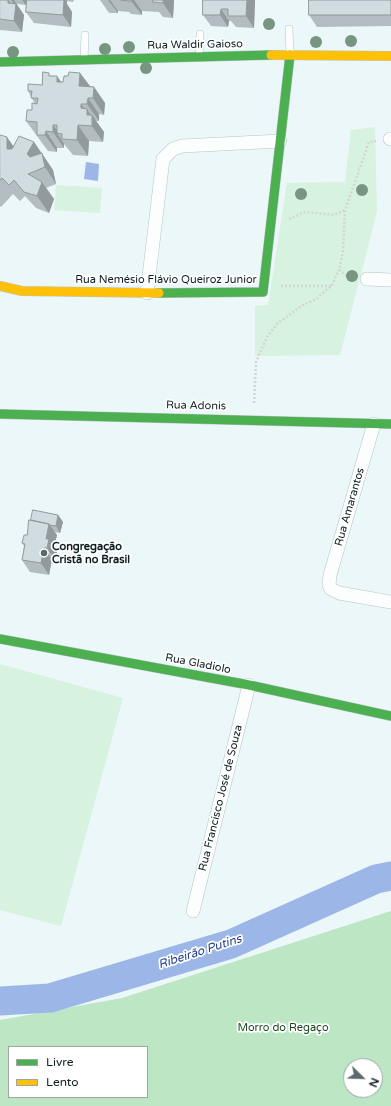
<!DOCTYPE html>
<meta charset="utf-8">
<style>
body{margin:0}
#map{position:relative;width:391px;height:1106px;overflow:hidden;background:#ebf7f9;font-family:"Varela Round",sans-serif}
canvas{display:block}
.legend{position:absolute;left:8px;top:1046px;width:140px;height:52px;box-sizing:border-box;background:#fff;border:1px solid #9fa5a5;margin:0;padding:5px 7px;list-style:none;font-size:12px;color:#0e1d1f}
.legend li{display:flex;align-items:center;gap:8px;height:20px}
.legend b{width:20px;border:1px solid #9fa5a5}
.north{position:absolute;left:343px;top:1058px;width:40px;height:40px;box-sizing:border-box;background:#fff;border:1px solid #9fa5a5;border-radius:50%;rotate:113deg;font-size:11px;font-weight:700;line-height:16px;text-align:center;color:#0e1d1f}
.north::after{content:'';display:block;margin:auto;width:14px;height:18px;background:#5b696b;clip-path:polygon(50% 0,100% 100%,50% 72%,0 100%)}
</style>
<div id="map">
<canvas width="391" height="1106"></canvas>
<ul class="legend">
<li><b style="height:5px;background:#4caf50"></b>Livre</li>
<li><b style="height:5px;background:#ffc107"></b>Lento</li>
</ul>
<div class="north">N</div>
</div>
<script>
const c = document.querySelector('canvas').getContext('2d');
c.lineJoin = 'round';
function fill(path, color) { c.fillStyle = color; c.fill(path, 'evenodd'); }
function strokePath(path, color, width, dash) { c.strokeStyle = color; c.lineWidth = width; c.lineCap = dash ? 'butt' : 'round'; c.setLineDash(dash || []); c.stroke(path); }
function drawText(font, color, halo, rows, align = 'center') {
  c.font = font + ' "Varela Round",sans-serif'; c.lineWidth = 3.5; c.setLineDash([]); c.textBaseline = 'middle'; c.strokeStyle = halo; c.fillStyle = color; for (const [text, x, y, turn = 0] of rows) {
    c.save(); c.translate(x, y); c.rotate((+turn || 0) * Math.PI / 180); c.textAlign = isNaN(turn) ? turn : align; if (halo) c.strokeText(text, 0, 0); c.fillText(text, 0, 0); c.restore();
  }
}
const green = new Path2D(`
 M375,127l2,85 -37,143 -85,1v-50l13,-1 19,-122 58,-1 6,-52z
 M56,185l46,3 -2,25 -46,-3z
 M0,664l123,34 -62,228 -61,-16z`);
const forest = new Path2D(`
 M391,911v195h-391v-86l122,-22zM9,1047h138v50h-138zM351,1066h24v24h-24z`);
const water = new Path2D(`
 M86,162l13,2 -1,17 -14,-2z`);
const river = new Path2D(`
 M0,1001l50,-3 181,-54 145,-65 15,-3`);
const path = new Path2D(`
 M289,219l16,-7 29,3 11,-5
 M354,279h-2l-13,-9 4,-19 2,-41 24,-68 7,-1
 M281,286h51
 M254,403l2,-41 11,-25 10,-13 24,-18 15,-7 16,-14 7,-15`);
const lane = new Path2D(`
 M289,29l1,26
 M199,57l1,-23
 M84,60l1,-25`);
const street = new Path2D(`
 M390,139h1
 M367,279l24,1
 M147,293l16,-134 10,-10 9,-3 98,-5
 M374,424l-44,151 -1,10 2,4 8,4 52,9
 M193,911l56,-226`);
const fast = new Path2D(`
 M0,62l271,-7
 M159,293l104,-1 27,-237
 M0,414l391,10
 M0,639l249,46 142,31`);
const slow = new Path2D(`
 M271,55l120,1
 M0,286l22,5 137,2`);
const trees = [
 [269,24],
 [351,41],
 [316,42],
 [129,47],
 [105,49],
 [13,52],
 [146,68],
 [362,190],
 [301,194],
 [352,276]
];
const wall = new Path2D(`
 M0,0h26v5l-9,-1v1l7,10 -2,17 -22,-2z
 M27,0h47l-1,2 -6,-1v3l5,8 -1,15 -37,-4 -8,-11z
 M100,0h74l-1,18 -10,-1 -4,-5 -17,-1v4l-11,-1 -2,-2 -11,-1v2h-9z
 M203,0h52l-1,28 -18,-1 -5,-6h-2l-1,6 -17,-1 -8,-11z
 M391,0v26l-74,1 -8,-12z
 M80,73l10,13 4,1 11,16 -1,12 -5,-1v7h-3l8,11 -1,10 -14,-1 -1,15 -15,-1 -9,-11v4h-7v4l-9,-1 -22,-30 9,-17 -7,-13 14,-6 10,-9 10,6h1l5,-6z
 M0,135l13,11 21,-4 19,28 3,14 -10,4 8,11 -5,14 -13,-5 -11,-12 -5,5 -7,-7 -12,13 -1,-1z
 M58,515l5,7 -3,11 -6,-1 3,3 -3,12 3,4 -2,9 -3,-1 -3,16 -19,-3 -8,-12 2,-14 -2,-3 5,-8 4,-15z`);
const shadedWall = new Path2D(`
 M8,0l7,10 1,-3 -5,-7h3l10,15 -2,17 -8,-11 -6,-18z
 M22,0h4v5z
 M58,0h8l1,1v3l5,8 -1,15 -8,-12z
 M108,0h2l8,11v2z
 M132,0h2l8,11v4l-11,-14z
 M163,0h11l-1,18 -10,-15z
 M247,0h8l-1,28 -8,-12z
 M221,9l8,12 -1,6 -8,-12z
 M80,73l12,16 -13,-3z
 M57,76l12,17 -12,-11z
 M94,87l11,16 -1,12 -11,-17z
 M88,98l11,16v7l-12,-17z
 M81,104l6,8v-3l5,8v-2l12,17 -1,10 -11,-16 -11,-18z
 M53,125l6,8h-2l7,11v4l-11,-16z
 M78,125l11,16 -1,15 -11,-16z
 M46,131l11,17v4l-12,-17z
 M7,137l11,16 -11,-4z
 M34,142l19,28 3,14 -11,-17 -6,3 -12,-16z
 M42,182l12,17 -5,14 -12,-17z
 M58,515l5,7 -3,11 -4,-7z
 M49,524l8,11 -3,12 3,4 -2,9 -8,-12 -1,-9z
 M44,548l8,11 -3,16 -8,-12z`);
const building = new Path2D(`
 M0,0h8v3l8,1 -2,17 -14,-2z
 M27,0h37l-1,15 -37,-3z
 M121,0h11l-1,1z
 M153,0h10v3l-10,-1z
 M203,0h44l-1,16h-18v-7h-7l-1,6h-17z
 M309,0h82v15h-82z
 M43,72l6,1v3h8v6h6l1,-6h4l1,-4 11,1 -1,13 15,1 -1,11h-5l-1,6h-6v4l6,1v6h5v11l-14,-1 -1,15 -15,-1v-5l-5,-1v-8h-4v7l-7,-1 -1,4h-8v-13l-11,-1 1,-11h5v-7l5,1 1,-6h-7l1,-7h-4v-7l14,1z
 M0,135l7,2v12h5l7,-13 15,6 -7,12 3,3 12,-4 3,14 -17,7 14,8 -5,14 -13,-4 -10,-12 -5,5 -7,-7 -2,2z
 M33,510l25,5 -2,11 -6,-1 -1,-1 -18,-4z
 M29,520l20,4 -3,15h3l-2,9h-3l-3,15 -19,-3 3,-16 -3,-1 2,-8h3z`);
const markers = [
 [44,553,4,"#5b696b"]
];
const streetNames = [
 ["Rua Waldir Gaioso",195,45,-1],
 ["Rua Nemésio Flávio Queiroz Junior",166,280],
 ["Rua Adonis",196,406,1],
 ["Rua Amarantos",350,507,-74],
 ["Rua Gladiolo",198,664,11],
 ["Rua Francisco José de Souza",221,798,-76]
];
const poiNames = [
 ["Congregação",52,547],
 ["Cristã no Brasil",52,560]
];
const parkNames = [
 ["Morro do Regaço",283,1028]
];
const waterNames = [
 ["Ribeirão Putins",200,952,-18]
];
fill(green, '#d7f2de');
fill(forest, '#bde6c5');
fill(water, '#9cb6e7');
strokePath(river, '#9cb6e7', 29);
strokePath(lane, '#b7c4c6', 8);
strokePath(street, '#b7c4c6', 14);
strokePath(fast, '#b7c4c6', 10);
strokePath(slow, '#b7c4c6', 10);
strokePath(path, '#d2d6d6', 2.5, [2, 2]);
strokePath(lane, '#fcfefe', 7);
strokePath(street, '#fcfefe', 13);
strokePath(fast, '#4caf50', 9);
strokePath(slow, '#ffc107', 9);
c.fillStyle = '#779580';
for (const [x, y] of trees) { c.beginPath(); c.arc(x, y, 6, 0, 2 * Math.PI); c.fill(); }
fill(wall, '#b3bdc1');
fill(shadedWall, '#929a9d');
fill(building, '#d0dce0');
strokePath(building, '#929a9d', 1);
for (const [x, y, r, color] of markers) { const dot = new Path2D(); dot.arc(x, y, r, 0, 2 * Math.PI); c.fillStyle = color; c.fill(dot); strokePath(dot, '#fff', 1.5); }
drawText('11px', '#0e1d1f', '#fff', streetNames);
drawText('bold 11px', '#0e1d1f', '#fff', poiNames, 'left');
drawText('11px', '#18451d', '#fff', parkNames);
drawText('italic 12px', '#1f3e8f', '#fff', waterNames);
</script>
